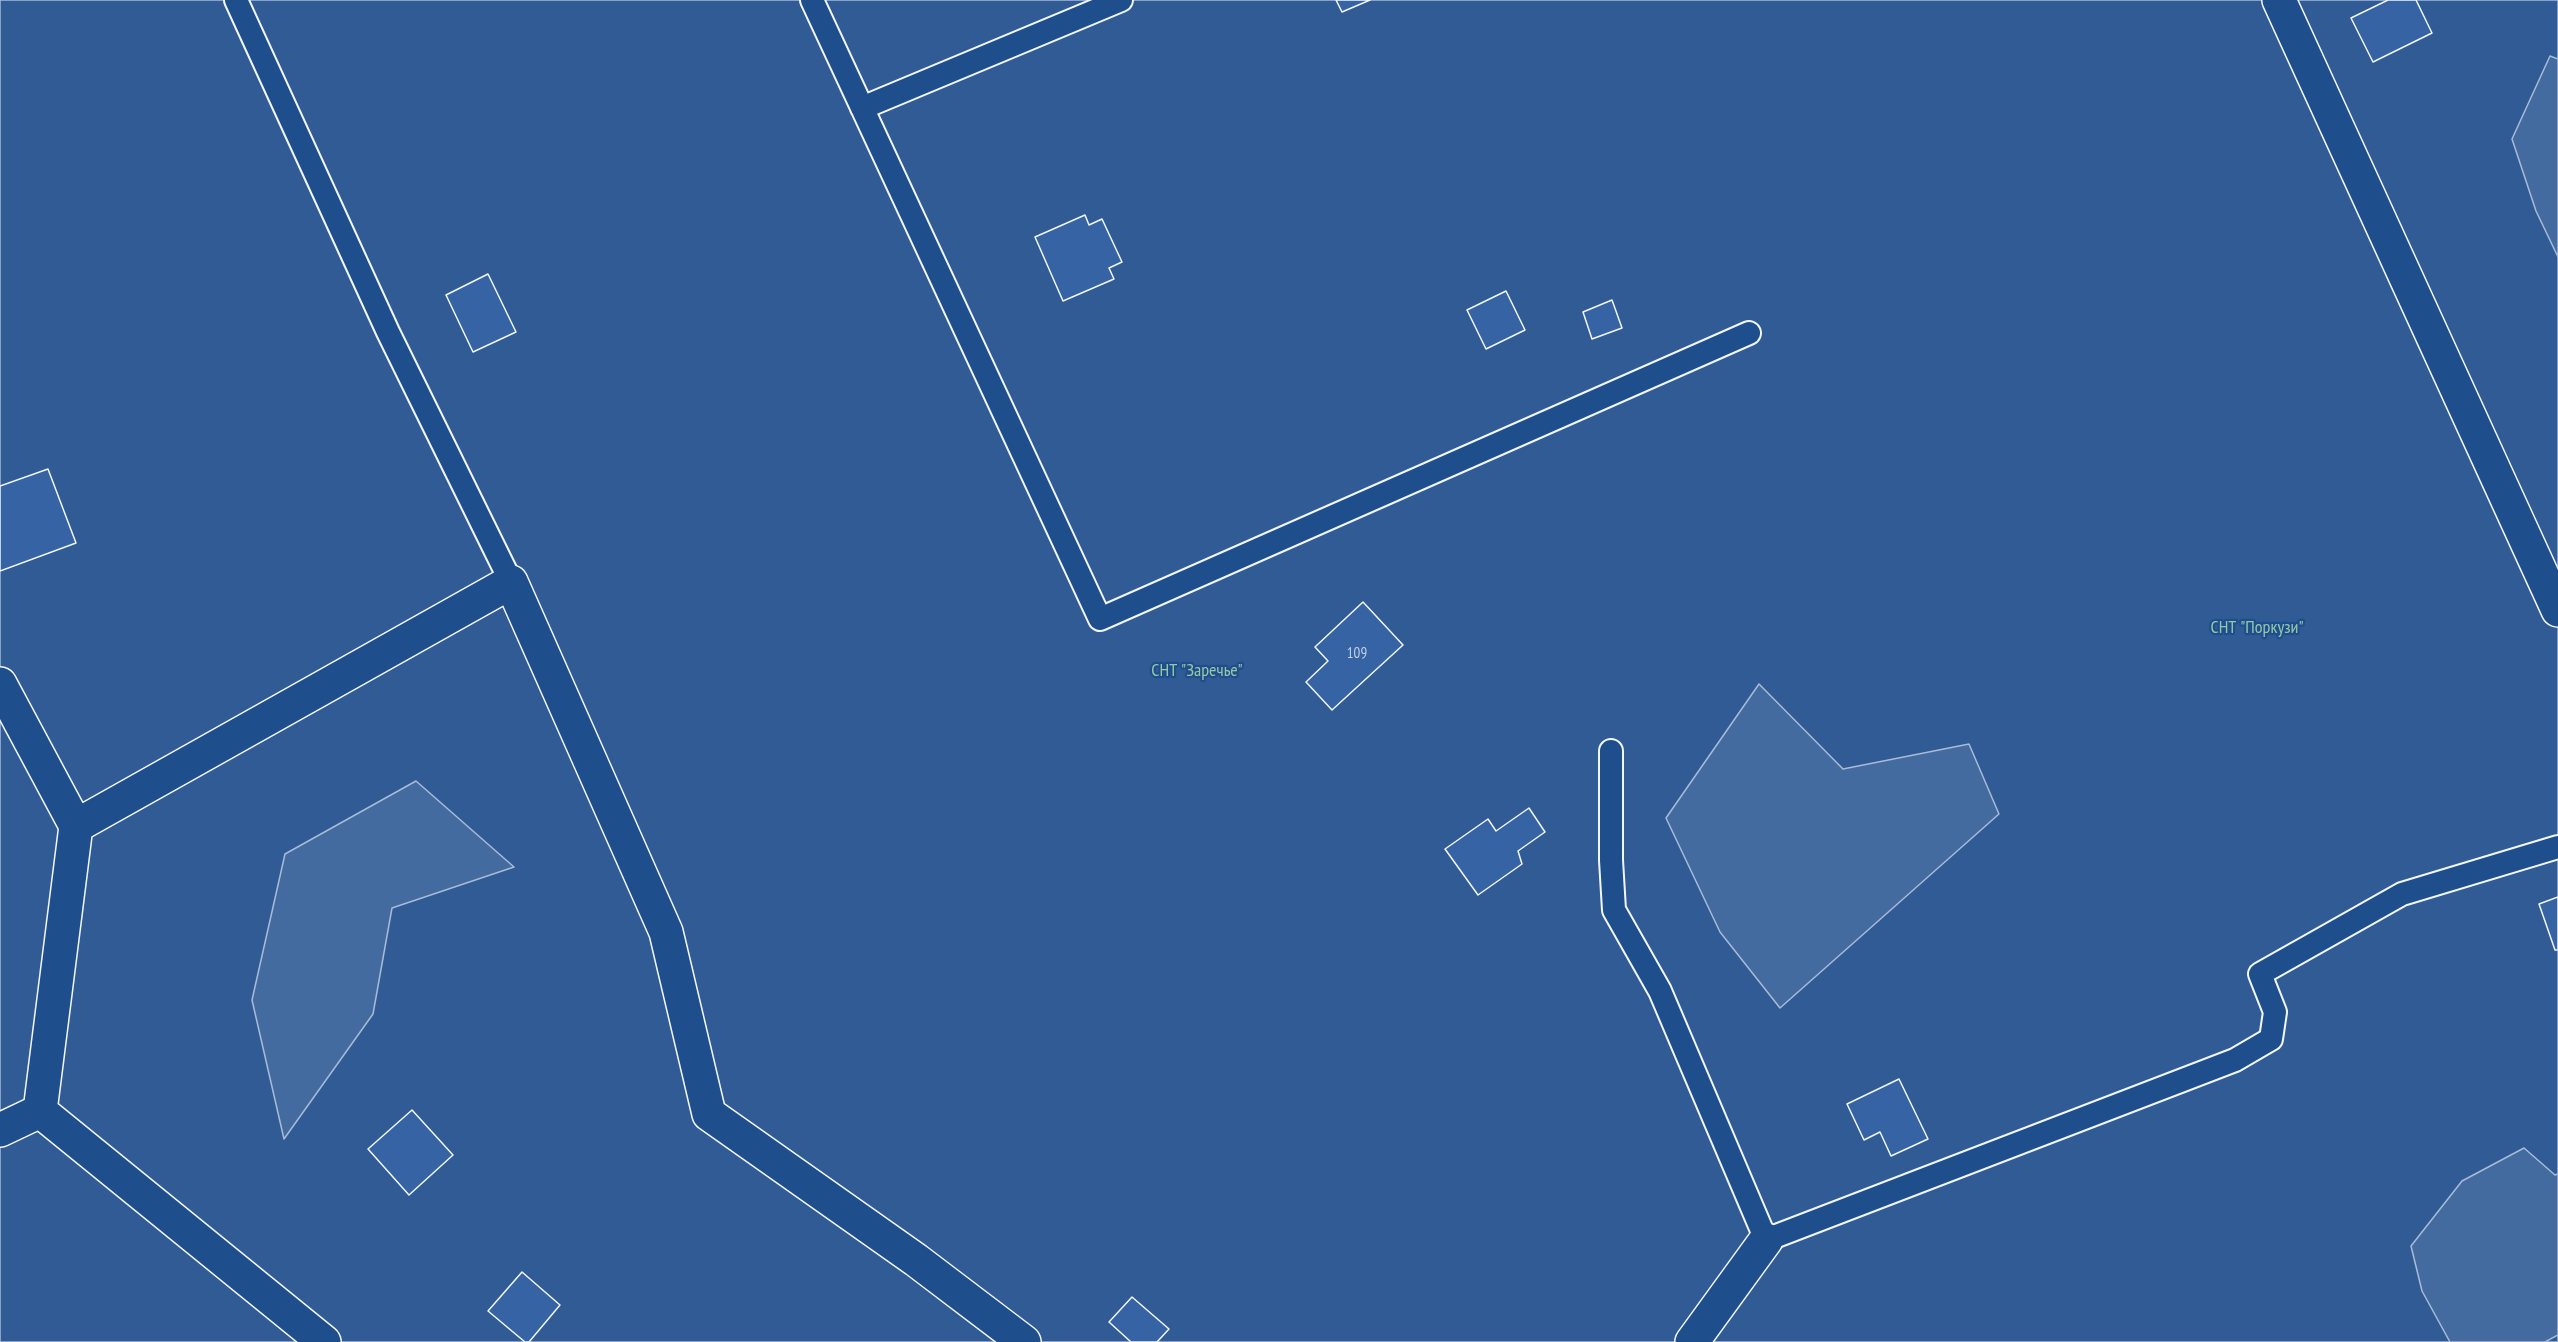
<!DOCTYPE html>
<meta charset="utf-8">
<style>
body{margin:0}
canvas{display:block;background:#1f4e8c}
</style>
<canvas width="2558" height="1342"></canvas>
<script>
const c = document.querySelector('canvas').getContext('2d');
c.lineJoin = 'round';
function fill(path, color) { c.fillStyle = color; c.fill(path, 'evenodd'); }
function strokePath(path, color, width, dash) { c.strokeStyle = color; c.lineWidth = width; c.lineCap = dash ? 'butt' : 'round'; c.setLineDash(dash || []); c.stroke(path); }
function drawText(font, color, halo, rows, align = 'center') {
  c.font = font + ' "PT Sans Narrow",sans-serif'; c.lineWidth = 4.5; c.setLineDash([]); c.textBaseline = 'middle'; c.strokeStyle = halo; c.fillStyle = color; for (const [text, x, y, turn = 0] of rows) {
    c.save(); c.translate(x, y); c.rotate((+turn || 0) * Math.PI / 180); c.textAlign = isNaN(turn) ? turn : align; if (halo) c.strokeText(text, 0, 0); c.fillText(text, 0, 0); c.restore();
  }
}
const built = new Path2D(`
 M0,0h2558v1342h-2558z`);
const water = new Path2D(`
 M2550,56l8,3v198l-22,-46 -24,-72z
 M1759,684l84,85 126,-25 30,70 -219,194 -60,-76 -54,-114z
 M416,781l98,86 -122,41 -19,106 -89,125 -32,-139 33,-146z
 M2524,1148l31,27 3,-1v161l-13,7h-95l-28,-51 -11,-45 51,-65z`);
const building = new Path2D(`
 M1336,0h34l-28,12z
 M2388,0h28l16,33 -59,29 -22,-44z
 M1085,215l4,10 13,-6 20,43 -13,6 5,11 -51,22 -28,-64z
 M488,274l28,58 -43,20 -27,-57z
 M1506,291l19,39 -39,19 -19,-39z
 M1612,300l10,28 -30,11 -9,-27z
 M48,469l28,74 -76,28v-85z
 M1363,602l40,43 -71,65 -26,-28 22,-21 -13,-14z
 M1529,808l16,24 -27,19 4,13 -44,31 -33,-46 43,-30 8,12z
 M2558,897v53h-3l-16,-46z
 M1899,1079l29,60 -37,17 -11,-24 -16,8 -17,-36z
 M412,1110l41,45 -44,40 -41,-46z
 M522,1272l38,33 -31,37h-4l-37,-31z
 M1132,1297l37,32 -12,13h-26l-22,-20z`);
const lane = new Path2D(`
 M236,0l152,332 123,250
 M812,0l288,619 649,-286
 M862,108l259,-108
 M1611,751v109l3,50 46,81 106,249 469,-180 36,-21 4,-27 -15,-38 142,-80 156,-47`);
const street = new Path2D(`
 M2279,0l279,610
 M0,684l76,142 435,-244 155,350 43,182 207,146 108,82
 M40,1111l284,231
 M0,1130l40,-19 36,-285
 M1692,1342l74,-102`);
const numberNames = [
 ["109",1357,654]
];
const parkNames = [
 ["СНТ \"Поркузи\"",2257,628],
 ["СНТ \"Заречье\"",1197,671]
];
fill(built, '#305b95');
strokePath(built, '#a8bbd7', 1.5);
fill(water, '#446ba0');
strokePath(water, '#a8bbd7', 1.5);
fill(building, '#3563a3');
strokePath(building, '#f2f6ff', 1.5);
strokePath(lane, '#f2f6ff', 26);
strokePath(street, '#f2f6ff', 36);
strokePath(lane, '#1f4e8c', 22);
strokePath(street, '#1f4e8c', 33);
drawText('15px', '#c3d1e8', null, numberNames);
drawText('18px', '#97c8a6', '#1f4e8c', parkNames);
</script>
